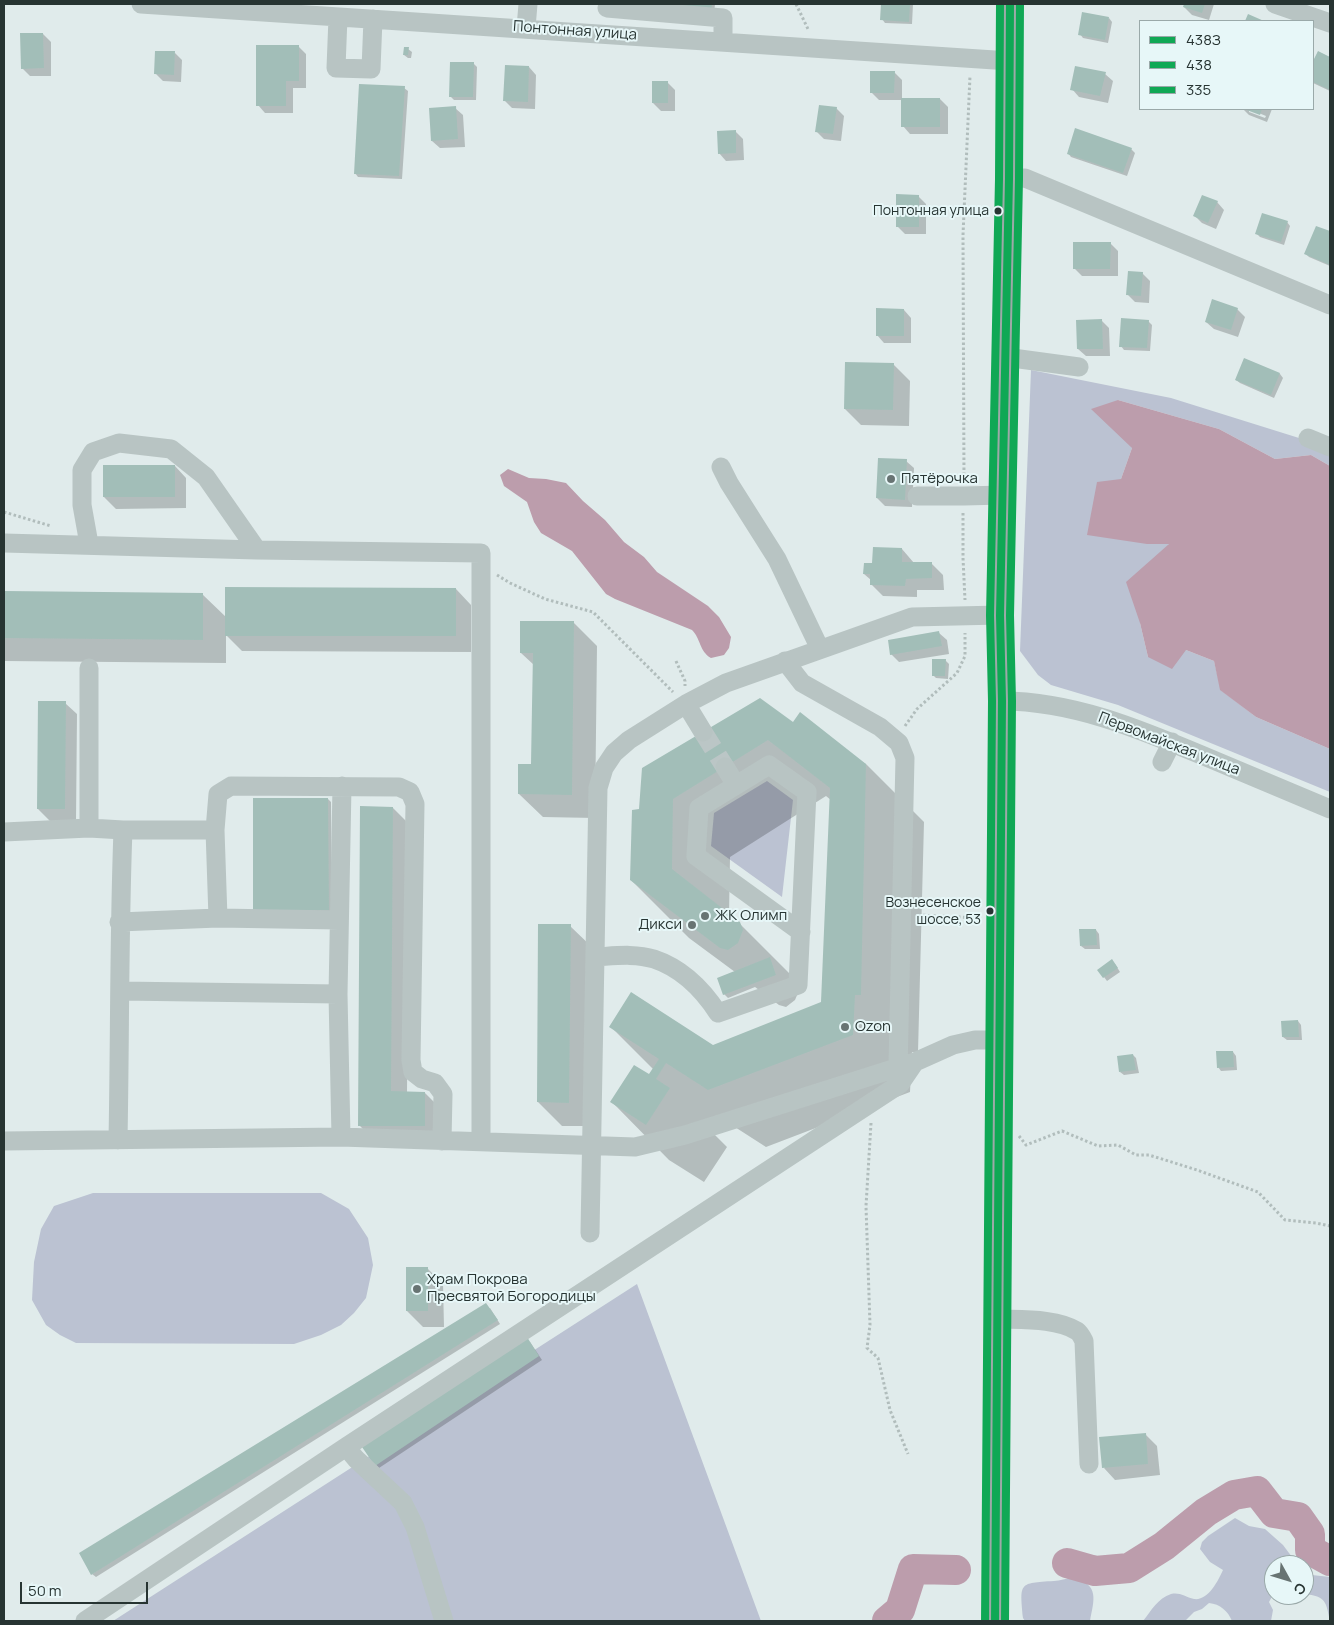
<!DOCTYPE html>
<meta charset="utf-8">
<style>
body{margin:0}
#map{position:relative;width:1334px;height:1625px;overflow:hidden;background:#e0ebeb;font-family:Manrope,sans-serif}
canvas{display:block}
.frame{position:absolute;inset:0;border:5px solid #273432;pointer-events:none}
.legend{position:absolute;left:1139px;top:20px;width:175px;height:90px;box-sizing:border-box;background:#e7f7f8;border:1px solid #9aa9a9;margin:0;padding:6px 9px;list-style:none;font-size:15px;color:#273432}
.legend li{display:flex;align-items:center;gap:10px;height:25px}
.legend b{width:25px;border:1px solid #9aa9a9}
.north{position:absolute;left:1264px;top:1555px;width:50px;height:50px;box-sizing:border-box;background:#e7f7f8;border:1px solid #9aa9a9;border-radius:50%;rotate:129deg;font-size:14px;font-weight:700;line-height:20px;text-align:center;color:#273432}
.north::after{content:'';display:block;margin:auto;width:18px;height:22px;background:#687473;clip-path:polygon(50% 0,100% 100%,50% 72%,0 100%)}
.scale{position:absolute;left:20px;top:1582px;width:128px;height:22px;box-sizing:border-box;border:2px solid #273432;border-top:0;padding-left:6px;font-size:15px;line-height:18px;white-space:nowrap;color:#273432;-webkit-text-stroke:4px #e7f7f8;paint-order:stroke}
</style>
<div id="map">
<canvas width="1334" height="1625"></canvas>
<div class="frame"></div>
<ul class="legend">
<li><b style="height:6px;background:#10a855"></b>438З</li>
<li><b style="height:6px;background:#10a855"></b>438</li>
<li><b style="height:6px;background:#10a855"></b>335</li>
</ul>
<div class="north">С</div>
<div class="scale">50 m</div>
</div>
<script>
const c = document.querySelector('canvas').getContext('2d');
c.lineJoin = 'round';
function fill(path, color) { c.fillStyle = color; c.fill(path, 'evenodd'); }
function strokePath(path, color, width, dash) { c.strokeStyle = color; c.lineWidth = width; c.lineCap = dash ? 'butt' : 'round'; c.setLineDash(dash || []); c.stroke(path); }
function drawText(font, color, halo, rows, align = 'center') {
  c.font = font + ' Manrope,sans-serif'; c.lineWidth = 4; c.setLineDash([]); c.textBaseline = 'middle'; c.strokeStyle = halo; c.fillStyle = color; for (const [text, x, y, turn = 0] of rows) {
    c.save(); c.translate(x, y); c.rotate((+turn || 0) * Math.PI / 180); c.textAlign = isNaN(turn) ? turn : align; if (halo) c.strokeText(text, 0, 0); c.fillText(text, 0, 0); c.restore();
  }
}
const green = new Path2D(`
 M1031,370l140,28 128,40 31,14v14l-19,-11 -36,4 -56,-30 -101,-29 14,48 -11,31 26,65h22l-29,79 8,34 38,-7 28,11 7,29 35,27 74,32v43l-212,-87 -67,-20 -13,-10 -18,-24z
 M767,781l26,19 -11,97 -71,-51 3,-33z
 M93,1193h228l28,16 19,29 5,27 -7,33 -12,15 -13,12 -20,10 -27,9 -218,-1 -16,-8 -14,-10 -14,-25 2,-38 7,-33 13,-23z
 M637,1284l124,337h-648z
 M1235,1518l14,8 16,3 18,16 15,20h-24v28l-5,9 4,8 -2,11h-39c-4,-10 -12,-17 -23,-18l-7,6 -8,3 -9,9h-42c8,-10 15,-23 28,-27 9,-2 14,3 23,5 14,2 24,-18 29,-29l-13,-8 -10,-13 2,-7 6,-6z
 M1304,1569l8,6 18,2v44c-4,-18 -3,-25 -26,-27z
 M1073,1578c27,6 21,22 17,43h-65l-2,-3c-3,-35 -5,-35 31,-37 6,0 12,-3 19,-3z`);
const water = new Path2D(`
 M1118,400l101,29 56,30 36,-4 19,11v283l-74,-32 -36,-27 -6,-29 -28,-11 -14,19 -24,-12 -8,-34 -14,-41 43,-38h-22l-60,-9 10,-53 24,-3 11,-31 -41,-39z
 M508,469l21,9 17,1 20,4 17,18 22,19 19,22 20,15 13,15 51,34 11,11 12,20 -2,11 -5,7 -13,3c-12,-7 -10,-19 -19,-28l-77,-31 -9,-5 -34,-43 -31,-18 -7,-11 -7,-20 -23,-16 -4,-11z`);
const shadow = new Path2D(`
 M634,4h81l-1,10z
 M882,4h31l-1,20 -27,-1 -3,-4z
 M1185,4h29l-5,16 -17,-5 -8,-8z
 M1109,18l3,4 -4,21 -25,-5 -3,-4z
 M43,34l8,8v34h-21l-8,-8z
 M299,47l7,7v34h-13v25h-28l-7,-8z
 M408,49l4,3 -1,6h-3l-4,-3z
 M1318,52l12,6v33l-17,-8v-19z
 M175,53l7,7 -1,22 -18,-1 -7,-7z
 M473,63l4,4 -1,33h-22l-4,-4z
 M529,67l7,8 -1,34 -23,-1 -8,-8z
 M894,72l8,8v19h38l8,8v27h-38l-7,-8v-26h-24l-8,-8z
 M1105,74l8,7 -5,22 -29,-6 -7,-8z
 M667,82l8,8v21h-14l-8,-8z
 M404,88l4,3 -6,88 -44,-2 -3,-4z
 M455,108l8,7 2,32 -25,1 -8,-7z
 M836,108l8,8 -3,25 -17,-2 -7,-7z
 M1243,109h29l-5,13 -18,-7zM1249,109l17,7 -1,2 -16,-6z
 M735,131l8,8 1,21 -18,1 -7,-8z
 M1131,149l4,4 -8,23 -56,-19 -3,-4z
 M918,196l8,8v30h-21l-8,-8z
 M1217,202l7,8 -8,19 -14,-6 -7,-7z
 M1287,222l3,4 -6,19 -24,-8 -3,-3z
 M1317,227l13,6v33l-21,-9 -3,-3z
 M1110,243l8,8v25h-36l-8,-8z
 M1142,273l8,8 -1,22 -14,-1 -8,-8z
 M1237,309l8,8 -7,20 -24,-8 -8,-7z
 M904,310l7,8v25h-27l-7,-8z
 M1101,320l8,8 1,28h-24l-8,-7z
 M1148,321l4,4 -2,26 -26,-1 -3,-4z
 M1245,359l35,15 3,4 -9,20 -34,-15 -4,-3z
 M894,365l16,16 -1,45 -48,-1 -16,-16z
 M906,461l8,7 -2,39 -27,-1 -8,-8z
 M175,466l11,12v30l-70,1 -12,-12z
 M902,549l12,14h17l12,12 1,15h-27v7l-34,-1 -12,-12v-4l-7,-6 9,-10z
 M456,589l15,16v47l-229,-1 -16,-16v28l-222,-2v-69l198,2 25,24z
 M573,622l24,24 -2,172 -52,-1 -24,-23 14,-29 1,-100 -13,-12z
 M939,633l8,7 2,14 -50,8 -8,-8z
 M945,660l4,4 -1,15 -12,-1 -3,-3z
 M65,703l12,11 -1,107h-26l-12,-12z
 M793,723l73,41 58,58 -6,230h-6l-2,40 -144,55 -42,-27 -10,14 13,13 -23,35 -35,-22 -57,-58 37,-26 4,-7 -42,-42 102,19 109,-43 9,-203 -5,-4 -96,61 -1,59 10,7 58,58 3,7 -5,12 -9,7 -7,-2 -24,-18 -27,11 -4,-4 11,-22 -46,-34 -58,-58 10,-70z
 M328,799l3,3 1,111 -74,1z
 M393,808l16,16 -2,269h18l16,16v33l-66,-1 -16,-16z
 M570,926l24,23 -2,177h-30l-24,-24z
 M1096,930l3,4 1,15h-15l-4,-3z
 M1115,964l5,8 -13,9 -3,-4z
 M1298,1021l3,4 1,15h-15l-4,-3z
 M1233,1052l3,4 1,14 -16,1 -3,-4z
 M1133,1055l3,3 3,15 -15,2 -4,-3z
 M427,1268l16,16 1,43h-21l-16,-16z
 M490,1308l10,16 -404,253 -4,-3z
 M530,1342l12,18 -163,108 -3,-3z
 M1145,1434l12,12 3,29 -45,5 -11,-12z`);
const river = new Path2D(`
 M1067,1563l28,8 34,-3 35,-22 42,-34 28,-17 23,-4 17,22 24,4 12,17v16l20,11
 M887,1621l13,-11 13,-41 43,1`);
const building = new Path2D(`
 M642,4h70l-1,8z
 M881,4h29l-1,18 -29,-2z
 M1184,4h21l-3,9 -19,-6z
 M1082,12l27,5 -4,23 -27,-5z
 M1248,14l16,7h-19z
 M20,33h23l1,35 -23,1z
 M256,45h43v36h-13v25h-30z
 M404,47h5l-1,8h-5z
 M155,51h20l-1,24 -20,-1z
 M1318,51l12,6v33l-17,-8v-21z
 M450,62h24l-1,35h-24z
 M505,65l24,1 -1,36 -25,-1z
 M1075,66l31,6 -6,24 -30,-6z
 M870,71h25l-1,22h-24z
 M652,81h16v22h-16z
 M359,84l46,2 -6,90 -45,-2z
 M901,98h39v29h-39z
 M819,105l18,2 -4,27 -18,-2z
 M456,106l2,33 -27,2 -2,-33z
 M1244,109h18l-2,6z
 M1075,128l57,20 -9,25 -56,-19z
 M736,130v23l-18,1 -1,-23z
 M896,194l23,1v32h-23z
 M1202,195l16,6 -10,22 -15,-7z
 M1262,213l26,8 -7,21 -26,-8z
 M1316,226l14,5v34l-26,-11z
 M1073,242h38l-1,27h-37z
 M1128,271l15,1 -2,24 -15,-1z
 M1212,299l26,9 -7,22 -26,-8z
 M876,308l28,1v27h-28z
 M1121,318l28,2 -2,28 -28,-1z
 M1102,319l1,30h-26l-1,-29z
 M1244,358l36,15 -9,22 -36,-15z
 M845,362l49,1 -1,47 -49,-1z
 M878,458l29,1 -2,41 -29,-2z
 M103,465h72v32h-72z
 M873,547l29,1v14h30v16l-26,1 -1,7 -35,-1v-11h-7l1,-11h8z
 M225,587l231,1v48h-231z
 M4,591l199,2v47l-199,-2z
 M520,621h54l-2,174 -54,-1v-30h13l1,-58 1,-53h-13z
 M939,631l3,15 -52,9 -2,-15z
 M932,659h14l-1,17h-13z
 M760,698l33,24 7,-10 66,52 -5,231h-6l-2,40 -145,55 -42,-27 -10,16 14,9 -24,37 -36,-23 24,-37 15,9 10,-15 -50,-32 22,-35 82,53 108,-43 9,-214 -62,-48 -95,59 -1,70 68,53 3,8 -5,13 -10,7 -8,-2 -90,-68 2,-70 7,-1 3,-41z
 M38,701h28l-1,108h-28z
 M253,798h75l1,112 -76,1z
 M360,806l33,1 -2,284 34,1v34h-67z
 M538,924h33l-2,179 -32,-1z
 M1079,929h17l1,16 -17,1z
 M770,957l6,18 -53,20 -6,-17z
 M1112,959l6,9 -15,10 -6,-8z
 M1298,1020l1,17h-17l-1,-16z
 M1216,1051h17l1,16 -17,1z
 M1133,1054l3,16 -17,2 -2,-16z
 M406,1267h22v44h-22z
 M486,1303l12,17 -407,255 -12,-22z
 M527,1337l12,19 -164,110 -13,-19z
 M1146,1433l2,31 -46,4 -3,-31z`);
const minorTunnel = new Path2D(`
 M703,732l22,35`);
const path = new Path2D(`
 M796,4l12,25
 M964,480l-1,-245 7,-159
 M4,512l47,14
 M963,513v45l2,42
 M497,575l13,8 35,16 48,13 80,80
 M676,661l9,20v5
 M905,726l12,-17 40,-36 8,-17v-23
 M918,915l61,3
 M871,1123l-5,83 4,119 -3,23 11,10 12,52 18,44
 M1019,1136l7,9 36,-14 36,15 20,-1 18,10h13l48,15 61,22 27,28 31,3 14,3`);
const minor = new Path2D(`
 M141,4l869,57
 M1275,4l55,19
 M607,8l116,10v23
 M338,17l-2,51 35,1 2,-50
 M526,28l2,-24
 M1009,179l16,-1 305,127
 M1005,357l74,10
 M1308,438l22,9
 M721,467l8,16 48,76 43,90
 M917,496h47l39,-1
 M4,543l253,7 224,3v588
 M89,544l-7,-39v-35l11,-18 26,-9 52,6 35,28 51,73
 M785,661l17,22 78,44 19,16 6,15 -7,309
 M89,668v160
 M1002,701c73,0 142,30 209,58 39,16 79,33 119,50
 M686,704l17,28
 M1162,762l10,-20
 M725,767l11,18
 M4,832l85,-4 34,2h92
 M218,918l-3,-88 3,-36 13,-8 168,1 11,5 5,12 -4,256 2,12 9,7 13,4 8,11 -1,47
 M119,922l99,-4 121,2
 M595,957c19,-1 40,-4 59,2 27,9 49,31 64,54l80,-28 9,-193 -38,-27 -70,43 -3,48 105,76
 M120,991l218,3
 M341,1137l-3,-143 4,-208
 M118,1140c2,-103 1,-207 5,-310
 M4,1141l337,-4 294,10 50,-12 230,-73 38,-17 22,-5h25
 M590,1233l8,-445 6,-20 10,-15 15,-13 57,-36 40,-21 186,-66 88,-2
 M997,1319c24,1 60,-1 80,12 3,2 5,6 7,10l5,123
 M346,1447l10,12 47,44 12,24 29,94
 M85,1621l261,-174 554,-363 15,-22`);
const major = new Path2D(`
 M995,1621l7,-920 -2,-86 9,-436 1,-175`);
const bus1 = new Path2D(`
 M995,1621l7,-920 -2,-86 9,-436 1,-175`);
const bus2 = new Path2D(`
 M1005,1621l7,-920 -2,-86 9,-436 1,-175`);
const bus3 = new Path2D(`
 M985,1621l7,-920 -2,-86 9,-436 1,-175`);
const markers = [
 [998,211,4.5,"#273432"],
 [891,479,5,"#687473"],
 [990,911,4.5,"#273432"],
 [705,916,5,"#687473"],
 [692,925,5,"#687473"],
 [845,1027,5,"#687473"],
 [417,1289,5,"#687473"]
];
const busNames = [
 ["Понтонная улица",989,211],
 ["Вознесенское",981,903],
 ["шоссе, 53",981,920]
];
const streetNames = [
 ["Понтонная улица",575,31,4],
 ["Первомайская улица",1169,744,21]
];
const poiNames = [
 ["Пятёрочка",901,479],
 ["ЖК Олимп",715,916],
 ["Дикси",682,925,"right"],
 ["Ozon",855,1027],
 ["Храм Покрова",427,1280],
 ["Пресвятой Богородицы",427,1297]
];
fill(green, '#bbc2d2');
fill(water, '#bc9dac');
fill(shadow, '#0003');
strokePath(river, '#bc9dac', 30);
fill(building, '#a2beb8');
strokePath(minorTunnel, '#bbc6c6', 19, [19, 9]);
strokePath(path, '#b1bdbc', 3, [2.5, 2.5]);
strokePath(minor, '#b8c4c3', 19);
strokePath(major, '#9ea9a8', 24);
strokePath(bus1, '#10a855', 8);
strokePath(bus2, '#10a855', 8);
strokePath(bus3, '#10a855', 8);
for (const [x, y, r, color] of markers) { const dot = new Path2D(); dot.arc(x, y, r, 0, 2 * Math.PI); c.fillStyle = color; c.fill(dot); strokePath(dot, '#e7f7f8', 2); }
drawText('14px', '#273432', '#e7f7f8', busNames, 'right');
drawText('15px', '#273432', '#e7f7f8', streetNames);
drawText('15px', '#273432', '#e7f7f8', poiNames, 'left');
</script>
